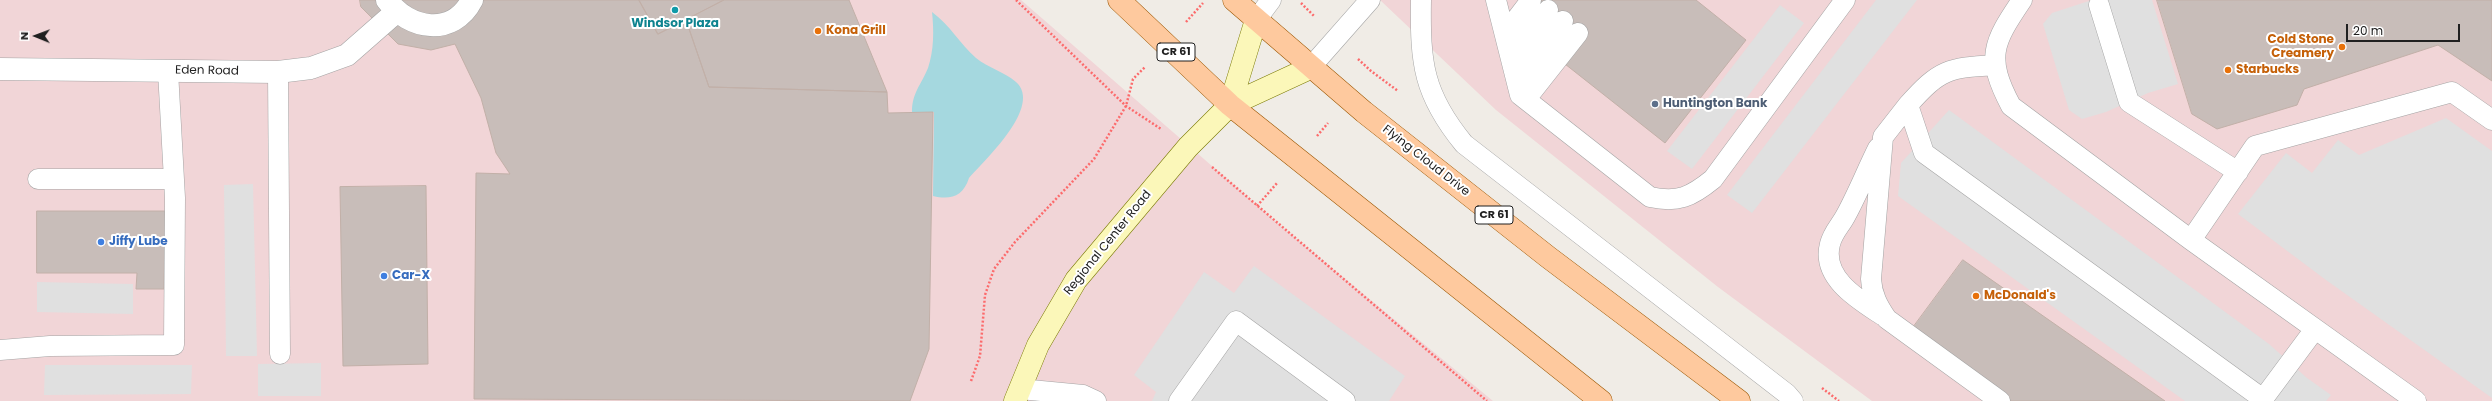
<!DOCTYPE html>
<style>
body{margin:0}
#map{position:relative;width:2492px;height:401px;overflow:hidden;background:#f0ece6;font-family:Poppins,sans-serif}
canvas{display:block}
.north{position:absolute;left:16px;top:16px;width:40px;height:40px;-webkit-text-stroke:3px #fff;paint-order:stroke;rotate:271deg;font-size:11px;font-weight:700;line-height:16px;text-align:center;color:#202020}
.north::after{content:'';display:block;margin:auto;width:14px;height:18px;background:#202020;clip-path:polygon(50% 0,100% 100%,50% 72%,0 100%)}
.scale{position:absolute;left:2346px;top:24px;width:114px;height:18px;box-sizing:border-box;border:2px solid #202020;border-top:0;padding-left:5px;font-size:12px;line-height:14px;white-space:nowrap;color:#202020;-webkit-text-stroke:3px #fff;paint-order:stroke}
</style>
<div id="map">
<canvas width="2492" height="401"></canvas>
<div class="north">N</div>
<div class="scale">20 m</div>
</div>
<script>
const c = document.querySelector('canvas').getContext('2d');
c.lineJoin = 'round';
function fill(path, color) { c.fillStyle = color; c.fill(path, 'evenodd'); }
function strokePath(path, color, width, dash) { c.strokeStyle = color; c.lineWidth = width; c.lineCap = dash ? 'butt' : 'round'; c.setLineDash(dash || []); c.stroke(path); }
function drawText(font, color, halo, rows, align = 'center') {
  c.font = font + ' Poppins,sans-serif'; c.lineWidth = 4; c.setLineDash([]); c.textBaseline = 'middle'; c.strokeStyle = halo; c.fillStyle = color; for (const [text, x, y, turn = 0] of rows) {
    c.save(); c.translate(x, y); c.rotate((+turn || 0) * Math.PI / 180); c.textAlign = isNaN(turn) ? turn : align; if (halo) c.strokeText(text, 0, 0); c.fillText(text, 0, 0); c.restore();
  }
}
const commercial = new Path2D(`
 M0,0h1021l260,226 212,175h-1493z
 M1380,0h1112v401h-620l-154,-114 -222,-177z`);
const parking = new Path2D(`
 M1876,0h41l-165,213 -25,-18z
 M2092,0h60l26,84 -30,9 -42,19 -24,7 -13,-9 -26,-86 9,-11z
 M1780,5l24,18 -112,146 -25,-18z
 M1949,110l320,234 38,34 24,17 -5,6h-141l-287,-205 3,-33z
 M2446,118l46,33v247l-166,-118 -88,-66 48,-61 26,20 26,-33 21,15z
 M253,184l4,172h-31l-2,-171z
 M1254,266l151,110 -16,25h-237l4,-9 -22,-17 70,-103 30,21z
 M37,282l96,2v30l-96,-2z
 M321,363v33h-63v-32z
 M45,365h147l-1,29 -147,1z`);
const water = new Path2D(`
 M932,12c18,13 28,32 44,46 12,10 29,14 40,24 27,24 -31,78 -47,96 -6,19 -19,22 -36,18l1,-84h-22c0,-19 9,-27 16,-44 6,-18 6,-37 4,-56z`);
const building = new Path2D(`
 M360,0h279l19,34 28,-14 23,67 178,5 1,21 45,-1 -4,237 -19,52 -436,-2 2,-226 34,1 -14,-21 -15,-55 -26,-54 -24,6 -33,-6 -37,-37z
 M639,0h85l-66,34z
 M724,0h125l38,92 -178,-5 -23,-67z
 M1536,0h160l50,40 -81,103 -100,-79 -17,-54z
 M2157,0h335v81l-54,-36 -134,44 -7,16 -80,24 -25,-15z
 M426,186l2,178 -85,2 -3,-179z
 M37,211h128l-1,78h-28l1,-16h-100z
 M1963,260l202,141h-161l-95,-68z`);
const path = new Path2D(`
 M1016,0l110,106 35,23
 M1301,3l14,14
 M1186,22l17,-19
 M1358,59l13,12 27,20
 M1317,136l11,-13
 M1212,167l275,234
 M1257,206l21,-24
 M971,381l9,-25 5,-61 9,-26 21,-27 79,-83 32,-53 7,-27 12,-12
 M1822,388l17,13`);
const lane = new Path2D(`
 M1421,0c-1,63 2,94 43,144l323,250 6,7
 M1496,0l24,95 130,102c28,6 41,0 63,-18l132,-179
 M2022,0c-29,43 -37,57 -11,106l180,134 225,161
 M2099,5l30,97 109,70
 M1256,20l15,-20
 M1505,34l26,-34
 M1511,58l37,-48
 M1995,65c-47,3 -55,4 -87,40l16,48 339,246 52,-70
 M1310,68l60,-68
 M278,72l2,282
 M1517,82l46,-61
 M1526,99l52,-66
 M1908,105l-25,32 -12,142c1,16 7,27 16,40l113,82
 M1878,148c-11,22 -20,45 -32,67 -5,10 -13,17 -16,29 -9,34 29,56 52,71
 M38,179h135
 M2191,240l64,-94 197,-54 40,28
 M0,350l50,-4 124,-1 1,-147 -7,-127
 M1020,389l63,6 13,6
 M1179,401l57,-80 109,80`);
const street = new Path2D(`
 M387,0c22,30 66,37 85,0
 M0,69l278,3 33,-4 36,-13 49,-43`);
const secondary = new Path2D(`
 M1230,105l26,-85
 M1015,401l23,-56 38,-65 112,-133 42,-42 80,-37`);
const primary = new Path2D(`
 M1119,0l111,105 371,296
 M1234,0l130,112 184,145 191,144`);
const markers = [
 [675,10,4,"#0f9aa8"],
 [818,31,4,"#e8710a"],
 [2342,47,4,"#e8710a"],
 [2228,70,4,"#e8710a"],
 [1655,104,4,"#5c6f8a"],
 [101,242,4,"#3f7fe0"],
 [384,276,4,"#3f7fe0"],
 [1976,296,4,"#e8710a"]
];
const shields = [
 [1176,52,38],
 [1494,215,38]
];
const shieldNames = [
 ["CR 61",1176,52],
 ["CR 61",1494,215]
];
const cultureNames = [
 ["Windsor Plaza",675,24]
];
const foodNames = [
 ["Kona Grill",826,31],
 ["Cold Stone",2334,40,"right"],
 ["Creamery",2334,54,"right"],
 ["Starbucks",2236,70],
 ["McDonald's",1984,296]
];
const streetNames = [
 ["Eden Road",207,71,1],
 ["Flying Cloud Drive",1426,161,38],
 ["Regional Center Road",1108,243,-51]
];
const serviceNames = [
 ["Huntington Bank",1663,104]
];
const shopNames = [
 ["Jiffy Lube",109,242],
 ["Car-X",392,276]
];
fill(commercial, '#f1d5d7');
fill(parking, '#e0e0e0');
fill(water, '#a5d8df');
fill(building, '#c8bdb9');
strokePath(building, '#c2b0a8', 1);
strokePath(lane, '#a4a4a4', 21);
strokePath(street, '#a4a4a4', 23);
strokePath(secondary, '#7a7a03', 23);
strokePath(primary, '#9b5600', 23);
strokePath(path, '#fc6b6c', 2.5, [2, 2]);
strokePath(lane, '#fff', 20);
strokePath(street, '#fff', 22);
strokePath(secondary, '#fbf7b9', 22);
strokePath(primary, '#fec99e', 22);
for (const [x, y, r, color] of markers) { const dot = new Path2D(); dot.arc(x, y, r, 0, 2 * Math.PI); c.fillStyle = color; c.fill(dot); strokePath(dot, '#fff', 1.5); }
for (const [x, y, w] of shields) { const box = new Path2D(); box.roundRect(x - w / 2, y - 9, w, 18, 3); c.fillStyle = '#fff'; c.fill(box); strokePath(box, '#202020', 1); }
drawText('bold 11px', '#202020', null, shieldNames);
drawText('bold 12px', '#0d838f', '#fff', cultureNames);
drawText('bold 12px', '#c56008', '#fff', foodNames, 'left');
drawText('12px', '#202020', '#fff', streetNames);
drawText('bold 12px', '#4e5e75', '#fff', serviceNames, 'left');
drawText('bold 12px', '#366cbe', '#fff', shopNames, 'left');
</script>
